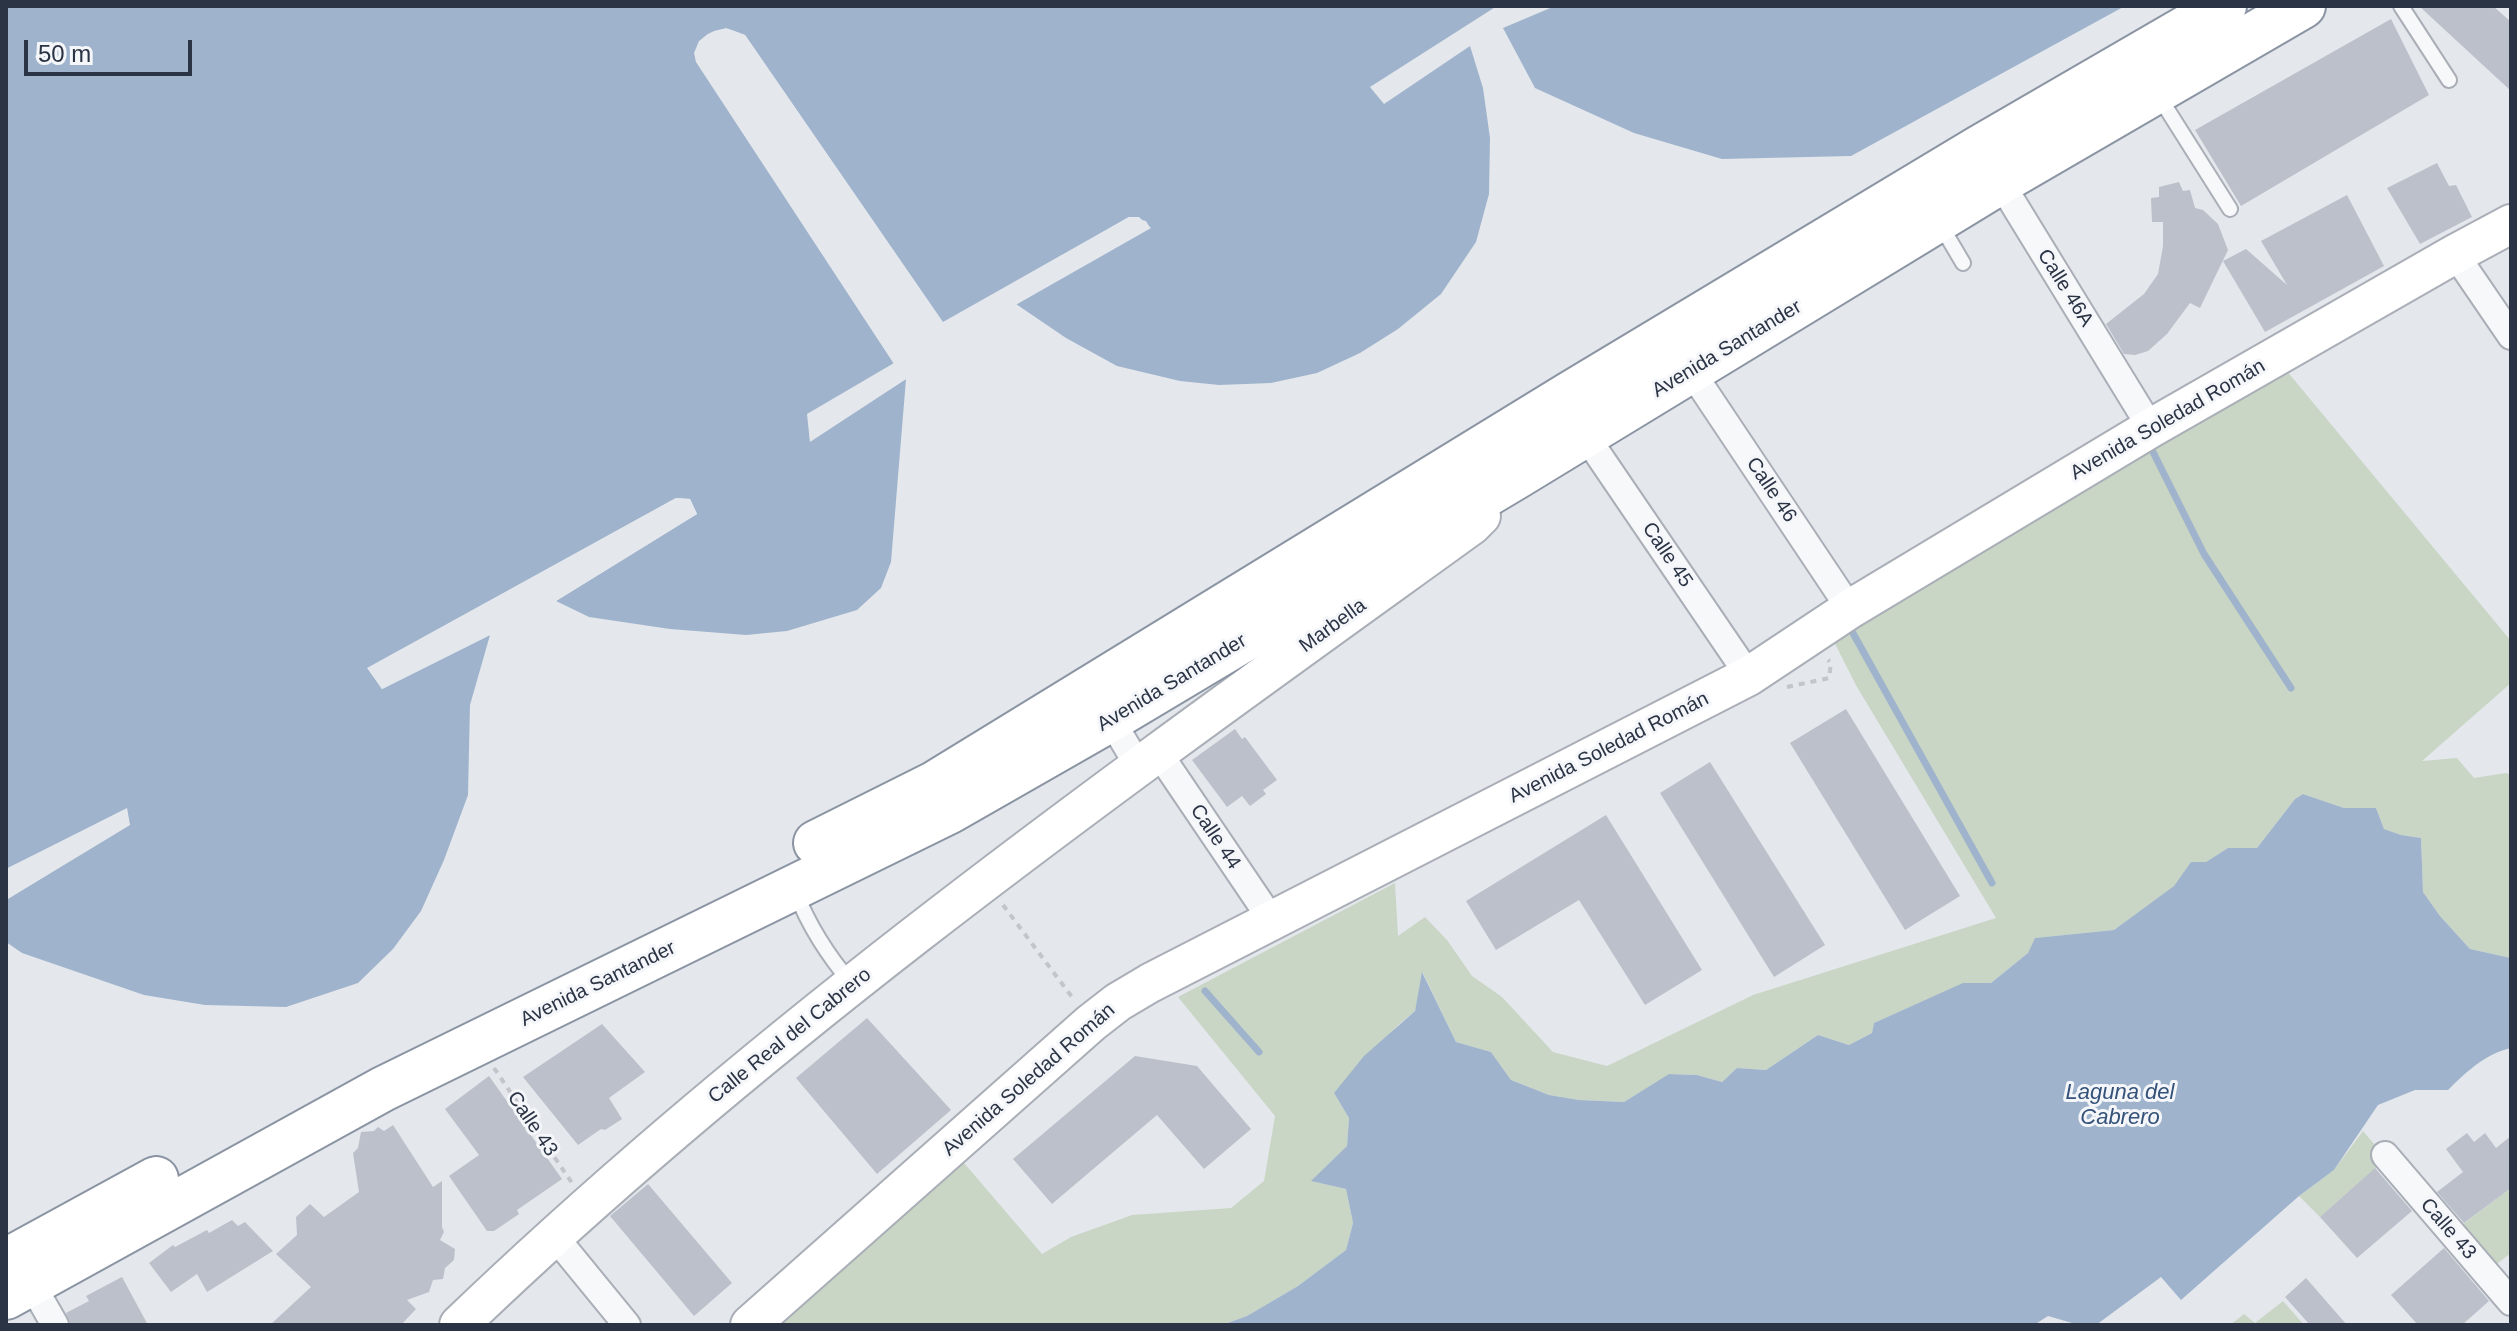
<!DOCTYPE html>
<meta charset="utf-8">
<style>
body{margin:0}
#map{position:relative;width:2517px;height:1331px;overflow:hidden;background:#e4e7ec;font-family:Arial,sans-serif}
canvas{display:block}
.frame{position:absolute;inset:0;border:8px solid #2b3445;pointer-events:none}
.scale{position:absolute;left:24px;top:40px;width:168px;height:36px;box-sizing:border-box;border:4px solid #2b3445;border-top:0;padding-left:10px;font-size:24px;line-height:28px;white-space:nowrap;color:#2b3445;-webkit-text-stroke:6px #f4f6f9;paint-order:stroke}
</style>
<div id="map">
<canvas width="2517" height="1331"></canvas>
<div class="frame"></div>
<div class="scale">50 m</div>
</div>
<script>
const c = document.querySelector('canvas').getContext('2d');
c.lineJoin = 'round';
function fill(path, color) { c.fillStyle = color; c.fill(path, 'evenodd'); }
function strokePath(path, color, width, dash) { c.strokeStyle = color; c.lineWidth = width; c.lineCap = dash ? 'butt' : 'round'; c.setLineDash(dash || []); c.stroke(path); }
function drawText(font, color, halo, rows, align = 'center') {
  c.font = font + ' Arial,sans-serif'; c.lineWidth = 6; c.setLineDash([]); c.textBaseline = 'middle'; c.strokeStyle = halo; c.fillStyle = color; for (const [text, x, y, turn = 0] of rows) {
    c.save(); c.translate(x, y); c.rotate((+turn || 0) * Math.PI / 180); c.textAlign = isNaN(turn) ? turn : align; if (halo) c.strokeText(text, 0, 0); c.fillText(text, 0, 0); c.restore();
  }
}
const green = new Path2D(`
 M2281,364l230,277v42l-89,78 35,-3 17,20 32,-5 5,2v183l-41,-9 -30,-33 -17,-24 -2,-54 -20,-3 -17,-6 -8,-21h-32l-41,-14 -8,5 -38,49h-29l-22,14h-15l-16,24 -61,44 -78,8 -8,15 -37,30 -28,1 -89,39 -2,10 -23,12 -31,-10 -52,35 -29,-2 -15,14 -25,-7 -27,-1 -46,28 -45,-2 -30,-5 -38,-15 -20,-28 -35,-10 -33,-69 -8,38 -17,14 -64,68 15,25 -2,28 -35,35 34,8 7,34 -7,27 -48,36 -51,30 -25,9h-455l161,-139 36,-23 78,91 29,-17 61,-22 99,-7 33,-27 11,-65 -97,-119 217,-114 3,53 27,-19 22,23 25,36 30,21 51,55 54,14 146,-71 243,-77 -139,-231 -27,-53z
 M2363,1131l18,21 -4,15 -57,50 -21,-21 35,-26z
 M2511,1188v65l-22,17 -31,-42z
 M2283,1301l21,24h-74l14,-11 11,9z`);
const water = new Path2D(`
 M6,6h1491l-127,81 14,17 86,-58 13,42 7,50 -1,56 -13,48 -35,52 -43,35 -38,24 -43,20 -46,10 -52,2 -39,-4 -63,-15 -51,-28 -50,-34 134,-76 -4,-7 -17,-4 -186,106 -198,-288c-6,-2 -14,-6 -20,-6 -19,1 -32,15 -29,33l198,302 -86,50 2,27 96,-62 -15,183 -10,26 -24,22 -70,21 -41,4 -76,-6 -81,-12 -33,-16 141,-87 -7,-15 -14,-1 -308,170 14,21 108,-54 -20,70 -2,90 -24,65 -23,51 -28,38 -35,34 -72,24 -81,-2 -61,-10 -122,-42 -16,-11v-42l123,-75 -2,-16 -121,60z
 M1555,6h570l-274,150 -129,3 -88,-26 -99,-45 -32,-60z
 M2303,794l41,14h32l8,21 17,6 20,3 2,54 17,24 30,33 41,9v90c-26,6 -45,24 -63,42h-33l-37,15 -44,65 -35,26 -118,104 -20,-23 -65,48h-17l-31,-9 -14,9h-812l25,-9 51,-30 48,-36 7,-27 -7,-34 -35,-8 36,-35 2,-28 -15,-25 30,-37 51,-45 7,-39 34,70 35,10 20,28 38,15 30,5 45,2 45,-28 28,1 25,7 15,-14 29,2 52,-35 31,10 23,-12 2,-10 89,-40h28l37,-30 7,-15 79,-8 60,-44 17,-24h15l22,-14h29l38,-49z`);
const pier = new Path2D(`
 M726,28l19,7 198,287 186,-105h10l12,11 -139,79 2,-6 131,-74 -7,-6h-7l-189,105 -200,-287 -16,-6 -16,4 -8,6 -3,10 1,7 198,302 -2,5 -84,49 1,19 91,-60 6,3v6l-4,-5 -96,63 -3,-28 87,-51 -198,-302 -2,-8 5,-12 9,-7z
 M676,498l14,1 7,15 -141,87 -4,2 2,-5 138,-86 -5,-9 -10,-1 -304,167 10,15 105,-53 5,2 -3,2 -108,54 -15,-21z
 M127,808l3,17 -124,75v-5l119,-72 -1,-9 -118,59v-4z`);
const stream = new Path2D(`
 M2148,442l56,112 87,134
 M1849,626l143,257
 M1205,991l54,61`);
const building = new Path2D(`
 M2419,6h74l18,16v69z
 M2391,19l38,76 -188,111 -46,-76z
 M2437,163l12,23 7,-1 16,32 -52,27 -33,-56z
 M2179,182l4,9 7,-1 5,18 8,2 15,14 10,26 -28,58 -10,-5 -23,31 -19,17 -13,4 -11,-1 -18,-30 38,-30 14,-20 5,-28v-24h-11l-1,-24 8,-1v-10z
 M2347,195l37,71 -119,66 -42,-71 23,-12 41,36 -26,-44z
 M1846,709l114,187 -55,34 -115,-187z
 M1235,729l7,10 3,-2 32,43 -14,10 3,4 -16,12 -8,-10 -15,11 -35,-47z
 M1710,762l115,183 -51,32 -114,-184z
 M1606,815l96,155 -57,35 -66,-105 -83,50 -30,-49z
 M867,1018l84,92 -74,64 -81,-96z
 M602,1024l43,48 -36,26 13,21 -17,11 -4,-1 -23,16 -55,-68z
 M1135,1056l62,10 54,63 -47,40 -47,-54 -105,89 -39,-45z
 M489,1076l73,103 -45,31 2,4 -25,17h-7l-38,-55 30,-21 -34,-46z
 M393,1125l40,62 9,-6v46l2,5 -4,8 15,9 -1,11 -9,8 -2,11 -10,1 -4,12 -22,8 9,9 -15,16h-131l41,-38 -35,-33 21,-19 -1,-18 14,-13 14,13 35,-25 -6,-39 5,-5 3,-16 13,-1 4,-4 6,4z
 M2467,1133l7,9 11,-9 11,15 15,-12v52l-47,35 -27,-31 26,-20 -17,-23z
 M2375,1168l37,43 -55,47 -37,-41z
 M648,1184l84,99 -38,33 -84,-100z
 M232,1220l6,6 7,-4 28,29 -66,41 -10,-18 -26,18 -22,-29 24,-18 2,2 32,-17 2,3z
 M2444,1248l45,53 -27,24h-44l-27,-30z
 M122,1277l26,48h-77l-5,-12 23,-12 -3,-5z
 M2306,1278l41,47h-37l-25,-28z`);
const path = new Path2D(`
 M1787,687l42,-9 2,-15 -3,-3
 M1003,905l72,96
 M494,1068l78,115`);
const lane = new Path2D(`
 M2401,6l48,74
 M2158,95l72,114
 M1940,224l23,39
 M796,893c13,33 33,64 56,91`);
const street = new Path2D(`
 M1994,172l157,256
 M2455,254l56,82
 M1691,371l159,238
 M1585,435l164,241
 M1104,708l35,59
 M1158,752l115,170
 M2385,1155l126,147
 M555,1237l72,88
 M31,1283l24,42`);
const secondary = new Path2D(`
 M459,1325c311,-299 664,-548 1013,-800l9,-9
 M750,1325l341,-302 27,-21 32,-19 599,-307 101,-67 301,-181 304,-174 56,-30`);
const highway = new Path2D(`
 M816,843l118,-59 636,-390 409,-246 245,-142
 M6,1261l150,-82
 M6,1297l377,-208 567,-278 161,-92 408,-244 481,-293 303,-176`);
const streetNames = [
 ["Calle 46A",2065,288,58],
 ["Avenida Santander",1727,349,-31],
 ["Avenida Soledad Román",2168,420,-30],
 ["Calle 46",1771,490,56],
 ["Calle 45",1667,555,56],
 ["Marbella",1333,626,-36],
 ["Avenida Santander",1172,683,-31],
 ["Avenida Soledad Román",1609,748,-27],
 ["Calle 44",1215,837,56],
 ["Avenida Santander",598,984,-26],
 ["Calle Real del Cabrero",790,1036,-39],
 ["Avenida Soledad Román",1029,1080,-41],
 ["Calle 43",532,1124,56],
 ["Calle 43",2448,1229,49]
];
const waterNames = [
 ["Laguna del",2120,1093],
 ["Cabrero",2120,1118]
];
fill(green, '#c9d6c5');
fill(water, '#9fb4cc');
fill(pier, '#e4e7ec');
strokePath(stream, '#9fb4cc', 7);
fill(building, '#bbc0ca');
strokePath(lane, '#a9aeb7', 18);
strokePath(street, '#a9aeb7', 30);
strokePath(secondary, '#a9aeb7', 42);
strokePath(highway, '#8b94a3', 48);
strokePath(path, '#c2c5cb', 4, [6, 6]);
strokePath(lane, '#f7f8fa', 14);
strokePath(street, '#f7f8fa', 26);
strokePath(secondary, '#fff', 38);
strokePath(highway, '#fff', 44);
drawText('20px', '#2b3445', '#f4f6f9', streetNames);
drawText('italic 22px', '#34527a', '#f4f6f9', waterNames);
</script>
